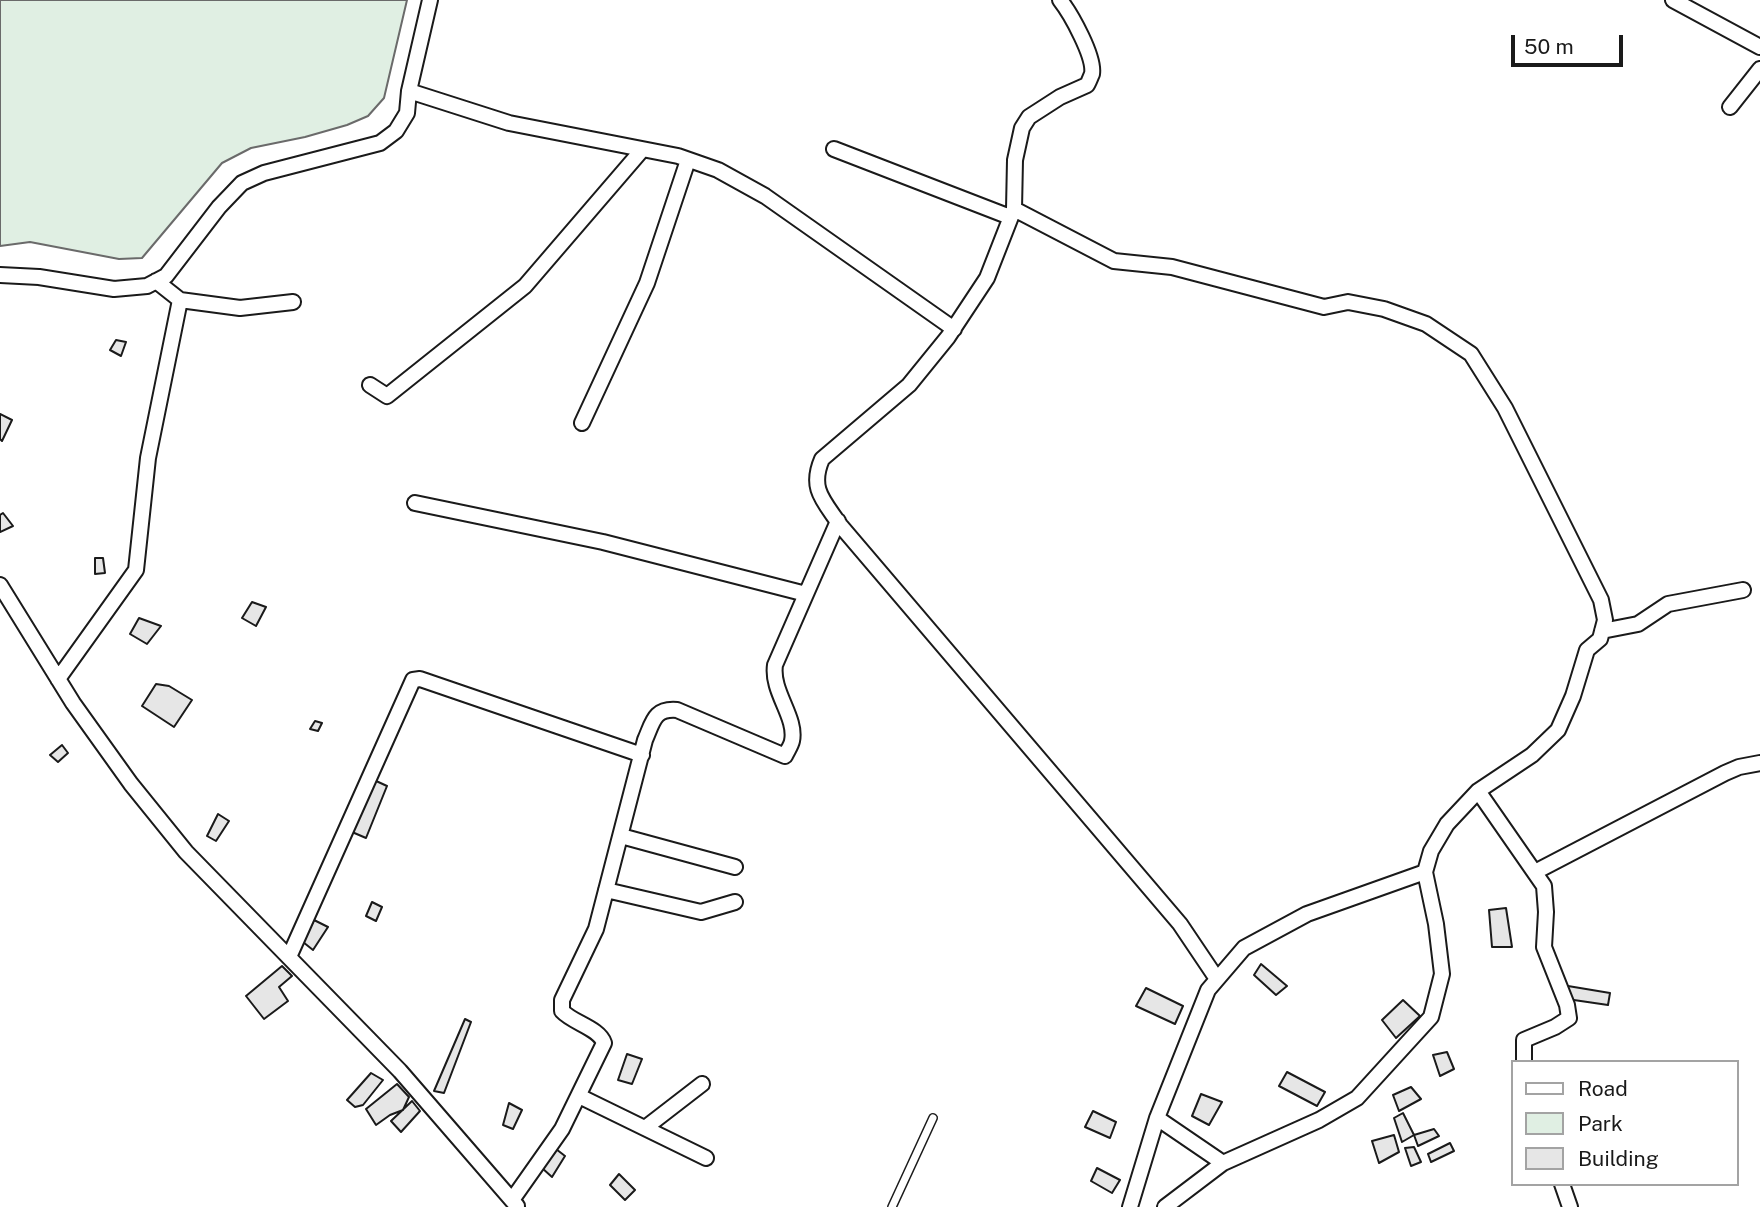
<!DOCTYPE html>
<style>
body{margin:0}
#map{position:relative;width:1760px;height:1207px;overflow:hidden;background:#fff;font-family:"Public Sans",sans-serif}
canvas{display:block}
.legend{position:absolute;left:1511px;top:1060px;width:228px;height:126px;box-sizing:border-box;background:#fff;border:2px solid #a3a3a3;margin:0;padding:9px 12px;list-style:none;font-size:21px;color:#1a1a1a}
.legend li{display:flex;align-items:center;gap:14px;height:35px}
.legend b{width:35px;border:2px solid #a3a3a3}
.scale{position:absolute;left:1511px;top:35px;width:112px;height:32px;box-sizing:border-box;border:4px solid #1a1a1a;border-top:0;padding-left:9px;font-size:21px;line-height:24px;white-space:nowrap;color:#1a1a1a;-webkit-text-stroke:5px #fff;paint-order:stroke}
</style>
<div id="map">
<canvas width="1760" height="1207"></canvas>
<ul class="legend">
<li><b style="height:9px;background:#fff"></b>Road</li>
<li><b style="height:19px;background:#e0efe3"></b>Park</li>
<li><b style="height:19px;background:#e6e6e6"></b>Building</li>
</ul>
<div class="scale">50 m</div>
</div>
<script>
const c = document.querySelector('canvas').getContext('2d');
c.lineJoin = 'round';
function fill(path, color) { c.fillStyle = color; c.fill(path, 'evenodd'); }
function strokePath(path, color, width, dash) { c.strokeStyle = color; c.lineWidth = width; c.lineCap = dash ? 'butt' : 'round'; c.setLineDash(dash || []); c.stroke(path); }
const green = new Path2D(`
 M0,0h407l-23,98 -16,18 -21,9 -42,12 -54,11 -29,15 -80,95 -23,1 -89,-17 -30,4z`);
const building = new Path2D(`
 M116,340l10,2 -5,14 -11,-6z
 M0,414l12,6 -10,21 -2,-2z
 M3,513l10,13 -13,6v-17z
 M95,558h8l2,15 -10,1z
 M252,602l14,5 -10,19 -14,-8z
 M139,618l22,8 -14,18 -17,-10z
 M156,684l13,2 23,14 -18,27 -32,-21z
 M315,721l7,2 -4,8 -8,-2z
 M62,745l6,8 -10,9 -8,-7z
 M374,780l13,6 -21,52 -14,-6z
 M218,814l11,7 -13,20 -9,-5z
 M372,902l10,5 -6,14 -10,-5z
 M1506,908l6,39h-20l-3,-37z
 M314,920l14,7 -15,23 -10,-8z
 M1261,964l26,22 -11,9 -22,-20z
 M282,966l10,10 -13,11 9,14 -24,18 -18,-23z
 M1568,986l42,7 -2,12 -41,-6z
 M1146,988l37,18 -8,18 -39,-18z
 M1403,1000l17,16 -24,22 -14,-18z
 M465,1019l6,3 -27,71 -10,-2z
 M1447,1052l7,17 -14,7 -7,-21z
 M627,1054l15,5 -10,25 -14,-4z
 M1287,1072l38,20 -8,14 -38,-20z
 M371,1073l12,7 -20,25 -8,2 -8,-7z
 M397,1084l12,13 -6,13 -13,5 -14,10 -10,-16z
 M1411,1087l10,12 -22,12 -6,-16z
 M1201,1094l21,8 -13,23 -17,-9z
 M412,1101l8,10 -19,21 -10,-11z
 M509,1103l13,7 -9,19 -10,-4z
 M1093,1111l23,11 -6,16 -25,-11z
 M1403,1113l11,22 -12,7 -8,-24z
 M1434,1129l5,7 -21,10 -4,-11z
 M1394,1135l5,17 -20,11 -7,-22z
 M1450,1143l4,8 -23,11 -3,-8z
 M1414,1147l7,15 -10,4 -6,-18z
 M556,1149l9,7 -13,21 -10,-9z
 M1097,1168l23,12 -8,13 -21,-12z
 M619,1174l16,16 -10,10 -15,-15z`);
const service = new Path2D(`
 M892,1207l41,-89`);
const minor = new Path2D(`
 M1060,0c11,14 35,57 32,74 -1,2 -4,10 -5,11l-27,12 -31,20 -7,11 -7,32 -1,49 -27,69 -39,59 -39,48 -87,74c-13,30 2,42 18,66l340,399 37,55
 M1673,0l87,47
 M409,91l100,32 169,33 40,14 47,26 189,133
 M1730,107l30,-38
 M834,149l176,68
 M1014,209l100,52 58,6 152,40 24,-5 36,7 42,15 45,30 34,54 96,192 4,20 -5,19 -13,11 -14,46 -15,34 -26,25 -54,36 -31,33 -16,27 -6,21 11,52 6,50 -11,43 -74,81 -38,22 -96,43 -58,44
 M0,275l39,2 75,12 33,-3 19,-10 53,-69 23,-24 22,-10 116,-30 16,-12 11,-18 2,-22 21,-91
 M180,300l60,8 53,-6
 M370,385l17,11 138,-110 117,-136
 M582,423l65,-140 41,-123
 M415,503l188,39 203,52
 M0,585l73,118 58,81 55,68 214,219 117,135
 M1602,631l36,-7 30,-20 75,-14
 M58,679l78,-109 12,-112 32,-158 -24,-19
 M1478,791l66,95 2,26 -2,35 23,58 2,13 -14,9 -31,13v22
 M621,836l114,31
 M1535,872l190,-99 14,-6 21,-4
 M606,890l95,22 34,-10
 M289,957l124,-277 7,-1 222,76
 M579,1096l127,62
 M1157,1118l66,45
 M645,1128l57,-44
 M1562,1184l8,23
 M512,1200l50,-71 42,-86c-5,-15 -31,-20 -42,-32v-11l34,-71 49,-189c8,-18 9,-32 32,-30l108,46c2,-5 6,-10 7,-15 5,-24 -21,-49 -17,-76l63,-144
 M1130,1207l27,-89 51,-128 36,-42 63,-34 118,-42`);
fill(green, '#e0efe3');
strokePath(green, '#6a6a6a', 2);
fill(building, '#e6e6e6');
strokePath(building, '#1a1a1a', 2);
strokePath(service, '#1a1a1a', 10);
strokePath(minor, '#1a1a1a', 18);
strokePath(service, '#fff', 7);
strokePath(minor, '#fff', 14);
</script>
